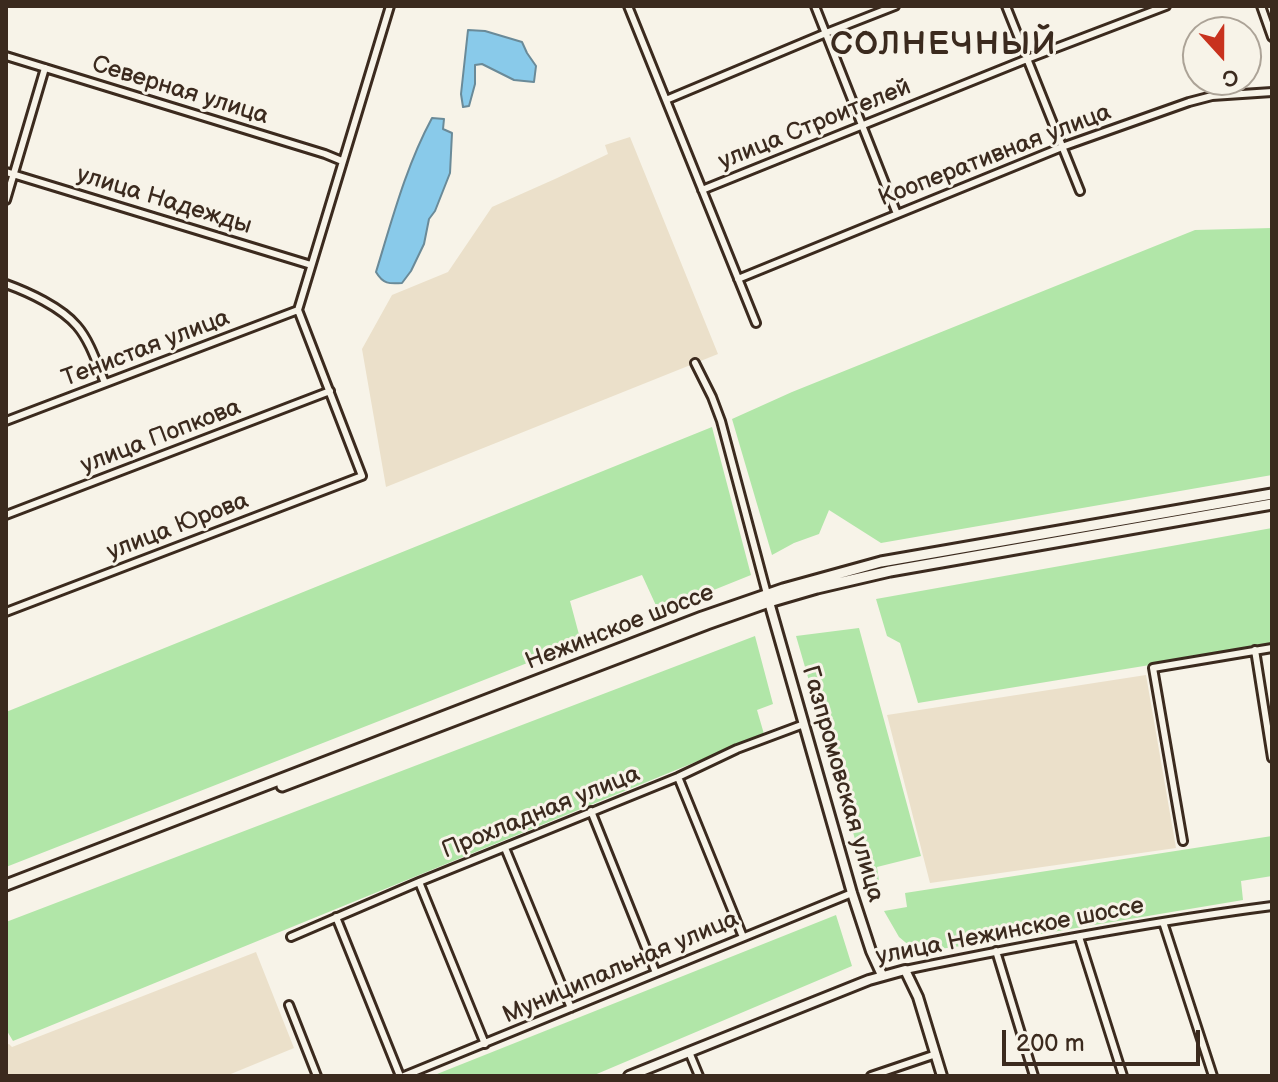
<!DOCTYPE html>
<meta charset="utf-8">
<style>
body{margin:0}
#map{position:relative;width:1278px;height:1082px;overflow:hidden;background:#f7f3e8;font-family:"Balsamiq Sans",sans-serif}
canvas{display:block}
.frame{position:absolute;inset:0;border:8px solid #3b2a1e;pointer-events:none}
.north{position:absolute;left:1182px;top:16px;width:80px;height:80px;box-sizing:border-box;background:#f7f3e8;border:2px solid #aca397;border-radius:50%;rotate:159deg;font-size:22px;font-weight:700;line-height:32px;text-align:center;color:#3b2a1e}
.north::after{content:'';display:block;margin:auto;width:28px;height:36px;background:#c8321e;clip-path:polygon(50% 0,100% 100%,50% 72%,0 100%)}
.scale{position:absolute;left:1002px;top:1030px;width:198px;height:36px;box-sizing:border-box;border:4px solid #3b2a1e;border-top:0;padding-left:10px;font-size:24px;line-height:28px;white-space:nowrap;color:#3b2a1e;-webkit-text-stroke:6px #f7f3e8;paint-order:stroke}
</style>
<div id="map">
<canvas width="1278" height="1082"></canvas>
<div class="frame"></div>
<div class="north">С</div>
<div class="scale">200 m</div>
</div>
<script>
const c = document.querySelector('canvas').getContext('2d');
c.lineJoin = 'round';
function fill(path, color) { c.fillStyle = color; c.fill(path, 'evenodd'); }
function strokePath(path, color, width, dash) { c.strokeStyle = color; c.lineWidth = width; c.lineCap = dash ? 'butt' : 'round'; c.setLineDash(dash || []); c.stroke(path); }
function drawText(font, color, halo, rows, align = 'center') {
  c.font = font + ' "Balsamiq Sans",sans-serif'; c.lineWidth = 6; c.setLineDash([]); c.textBaseline = 'middle'; c.strokeStyle = halo; c.fillStyle = color; for (const [text, x, y, turn = 0] of rows) {
    c.save(); c.translate(x, y); c.rotate((+turn || 0) * Math.PI / 180); c.textAlign = isNaN(turn) ? turn : align; if (halo) c.strokeText(text, 0, 0); c.fillText(text, 0, 0); c.restore();
  }
}
const built = new Path2D(`
 M630,137l88,217 -332,133 -24,-138 30,-54 56,-23 44,-65 63,-28 53,-25 -3,-9z
 M1146,675l30,173 -246,35 -43,-168z
 M256,952l38,96 -68,28h-220v-31l3,-1 3,3z`);
const green = new Path2D(`
 M1272,228v247l-391,68 -52,-33 -10,24 -25,9 -22,12 -40,-136 60,-27 403,-162z
 M712,427l39,148 -92,37 -17,-37 -72,26 11,41 -575,225v-155z
 M1272,528v117l-354,58 -18,-60 -13,-7 -11,-37z
 M859,628l62,228 -44,11 2,14 -11,3 -72,-248z
 M755,636l18,68 -16,6 7,24 -751,307 -6,-10 -1,-109z
 M1272,836v40l-31,5 2,19 -244,41 -82,11 -18,-15 -15,-26 23,-4 -2,-14z
 M836,915l16,51 -260,110h-160z`);
const water = new Path2D(`
 M468,30l17,1 37,11 5,11 9,13 -2,16 -20,-2 -32,-16 -7,1v19l-6,22 -6,1 -2,-13z
 M432,118l12,1 -1,10 9,4 -2,40 -15,38 -6,8 -5,25 -13,27 -9,12c-13,1 -19,1 -26,-11 16,-52 30,-106 56,-154z`);
const street = new Path2D(`
 M628,6l128,317
 M815,6l82,208
 M1006,6l74,185
 M1261,6l11,31
 M6,56l319,98 17,7
 M666,100l160,-67 69,-27
 M6,172l305,93
 M702,190l325,-131 139,-53
 M6,200l39,-132
 M738,279l324,-132 127,-45 23,-6 60,-4
 M6,284c22,8 55,23 71,42 13,15 20,38 28,57
 M695,363l17,34 9,24 46,173
 M6,421l292,-111
 M6,515l324,-124
 M6,612l356,-136 -64,-166 92,-304
 M1255,650l17,108
 M678,777l65,160
 M591,811l65,162
 M1183,841l-30,-173 119,-20
 M505,848l66,160
 M419,882l66,162
 M336,917l64,159
 M1163,922l50,154
 M291,937l128,-55 259,-105 59,-28 67,-25
 M1079,937l44,139
 M996,951l38,125
 M905,970c121,-25 244,-48 367,-64
 M289,1005l28,71
 M689,1052l10,24
 M404,1076l448,-183
 M871,1076l65,-22`);
const secondary = new Path2D(`
 M769,602l83,291 19,58 11,24
 M629,1076l240,-96 36,-10 13,27 24,79`);
const primary = new Path2D(`
 M282,786l425,-162 62,-22 48,-14 73,-17 382,-67
 M6,885l696,-268 81,-28 98,-27 391,-68`);
const streetNames = [
 ["Северная улица",180,91,17],
 ["улица Строителей",815,125,-22],
 ["Кооперативная улица",995,156,-21],
 ["улица Надежды",164,201,17],
 ["Тенистая улица",146,349,-21],
 ["улица Попкова",161,437,-21],
 ["улица Юрова",178,527,-21],
 ["Нежинское шоссе",620,628,-21],
 ["Газпромовская улица",842,784,74],
 ["Прохладная улица",541,813,-22],
 ["улица Нежинское шоссе",1010,932,-11],
 ["Муниципальная улица",621,968,-23]
];
const districtNames = [
 ["СОЛНЕЧНЫЙ",944,46]
];
fill(built, '#ebe0ca');
fill(green, '#b1e6a8');
fill(water, '#89caea');
strokePath(water, '#6a8a98', 2);
strokePath(street, '#3b2a1e', 12);
strokePath(secondary, '#3b2a1e', 14);
strokePath(primary, '#3b2a1e', 15);
strokePath(street, '#f7f3e8', 6);
strokePath(secondary, '#f7f3e8', 8);
strokePath(primary, '#f7f3e8', 9);
drawText('24px', '#3b2a1e', '#f7f3e8', streetNames);
c.letterSpacing = '2px';
drawText('bold 32px', '#3b2a1e', '#f7f3e8', districtNames);
c.letterSpacing = '0px';
</script>
